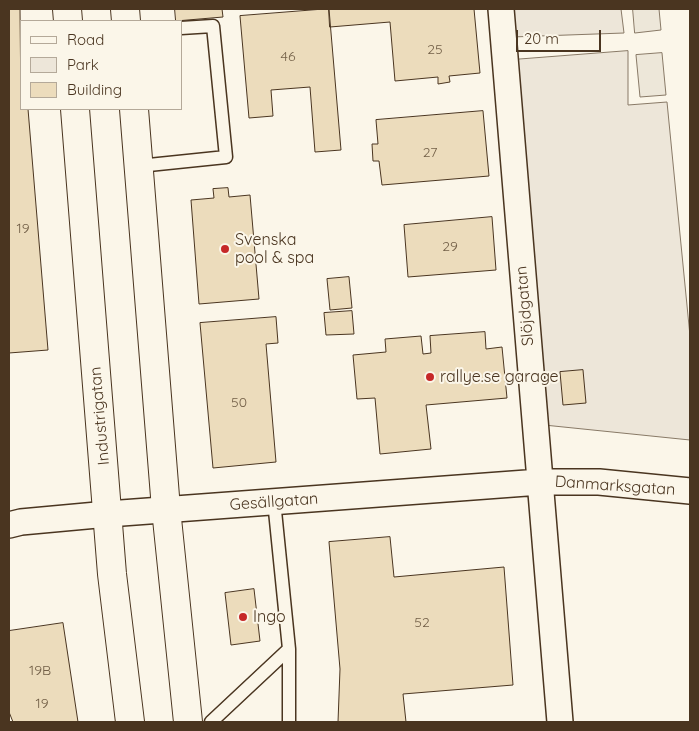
<!DOCTYPE html>
<meta charset="utf-8">
<style>
body{margin:0}
#map{position:relative;width:699px;height:731px;overflow:hidden;background:#fbf6e9;font-family:Quicksand,sans-serif}
canvas{display:block}
.frame{position:absolute;inset:0;border:10px solid #4a3520;pointer-events:none}
.legend{position:absolute;left:20px;top:20px;width:162px;height:90px;box-sizing:border-box;background:#fbf6e9;border:1px solid #b4a999;margin:0;padding:6px 9px;list-style:none;font-size:15px;color:#4a3520}
.legend li{display:flex;align-items:center;gap:10px;height:25px}
.legend b{width:25px;border:1px solid #b4a999}
.scale{position:absolute;left:516px;top:30px;width:85px;height:22px;box-sizing:border-box;border:2px solid #4a3520;border-top:0;padding-left:6px;font-size:15px;line-height:18px;white-space:nowrap;color:#4a3520;-webkit-text-stroke:4px #fbf6e9;paint-order:stroke}
</style>
<div id="map">
<canvas width="699" height="731"></canvas>
<div class="frame"></div>
<ul class="legend">
<li><b style="height:6px;background:#fbf6e9"></b>Road</li>
<li><b style="height:14px;background:#ede6d9"></b>Park</li>
<li><b style="height:14px;background:#ecdcbc"></b>Building</li>
</ul>
<div class="scale">20 m</div>
</div>
<script>
const c = document.querySelector('canvas').getContext('2d');
c.lineJoin = 'round';
function fill(path, color) { c.fillStyle = color; c.fill(path, 'evenodd'); }
function strokePath(path, color, width, dash) { c.strokeStyle = color; c.lineWidth = width; c.lineCap = dash ? 'butt' : 'round'; c.setLineDash(dash || []); c.stroke(path); }
function drawText(font, color, halo, rows, align = 'center') {
  c.font = font + ' Quicksand,sans-serif'; c.lineWidth = 4; c.setLineDash([]); c.textBaseline = 'middle'; c.strokeStyle = halo; c.fillStyle = color; for (const [text, x, y, turn = 0] of rows) {
    c.save(); c.translate(x, y); c.rotate((+turn || 0) * Math.PI / 180); c.textAlign = isNaN(turn) ? turn : align; if (halo) c.strokeText(text, 0, 0); c.fillText(text, 0, 0); c.restore();
  }
}
const green = new Path2D(`
 M510,9h111l3,24 -112,4z
 M628,51v54l39,-3 23,234v104l-146,-15 -32,-365z`);
const parking = new Path2D(`
 M633,9h26l2,21 -26,3z
 M662,53l4,42 -26,2 -4,-42z`);
const building = new Path2D(`
 M9,9h11l1,100h7l20,241 -39,3z
 M175,9h47l1,8 -47,4z
 M329,9h145l6,64 -31,3 1,6 -12,2v-7l-43,4 -5,-59 -60,5z
 M329,9l12,141 -26,2 -5,-65 -39,3 2,26 -24,2 -9,-102z
 M483,111l6,65 -107,9 -3,-24h-6l-1,-17h6l-2,-24z
 M228,188l1,9 21,-2 9,104 -60,5 -8,-104 23,-2 -1,-9z
 M492,217l4,53 -88,7 -4,-52z
 M349,277l3,31 -22,2 -3,-31z
 M352,311l2,23 -28,1 -2,-22z
 M276,317l2,26 -12,1 10,118 -63,6 -13,-145z
 M485,332l1,17 16,-2 5,51 -81,7 5,44 -51,5 -5,-56 -18,1 -4,-44 33,-3 -1,-13 36,-3 2,18 8,-1 -1,-17z
 M583,370l3,33 -23,2 -3,-33z
 M390,537l4,40 110,-10 9,118 -110,9 3,28h-68l2,-53 -11,-127z
 M254,589l6,52 -29,4 -6,-52z
 M63,623l15,99h-65l-4,-10v-81z`);
const lane = new Path2D(`
 M139,166l87,-9 -13,-131 -32,2
 M274,501l15,148v73
 M211,722l78,-73`);
const street = new Path2D(`
 M501,9l59,713
 M9,525l12,-3 87,-8 432,-32h59l91,9`);
const secondary = new Path2D(`
 M67,9l1,12
 M125,9l1,12
 M75,109l37,465 18,148
 M134,109l32,400 22,213`);
const markers = [
 [225,249,5,"#c62828"],
 [430,377,5,"#c62828"],
 [243,617,5,"#c62828"]
];
const numberNames = [
 ["25",435,50],
 ["46",288,57],
 ["27",430,153],
 ["19",23,229],
 ["29",450,247],
 ["50",239,403],
 ["52",422,623],
 ["19B",40,671],
 ["19",42,704]
];
const poiNames = [
 ["Svenska",235,240],
 ["pool & spa",235,258],
 ["rallye.se garage",440,377],
 ["Ingo",253,617]
];
const streetNames = [
 ["Slöjdgatan",525,306,-95],
 ["Industrigatan",100,416,-95],
 ["Danmarksgatan",615,486,4],
 ["Gesällgatan",274,502,-4]
];
fill(green, '#ede6d9');
strokePath(green, '#887966', 1);
fill(parking, '#ede7d9');
strokePath(parking, '#887966', 1);
fill(building, '#ecdcbc');
strokePath(building, '#4a3520', 1);
strokePath(lane, '#4a3520', 15);
strokePath(street, '#4a3520', 28);
strokePath(secondary, '#4a3520', 30);
strokePath(lane, '#fbf6e9', 12);
strokePath(street, '#fbf6e9', 25);
strokePath(secondary, '#fbf6e9', 28);
for (const [x, y, r, color] of markers) { const dot = new Path2D(); dot.arc(x, y, r, 0, 2 * Math.PI); c.fillStyle = color; c.fill(dot); strokePath(dot, '#fbf6e9', 2); }
drawText('14px', '#725f47', null, numberNames);
drawText('16px', '#4a3520', '#fbf6e9', poiNames, 'left');
drawText('16px', '#4a3520', '#fbf6e9', streetNames);
</script>
